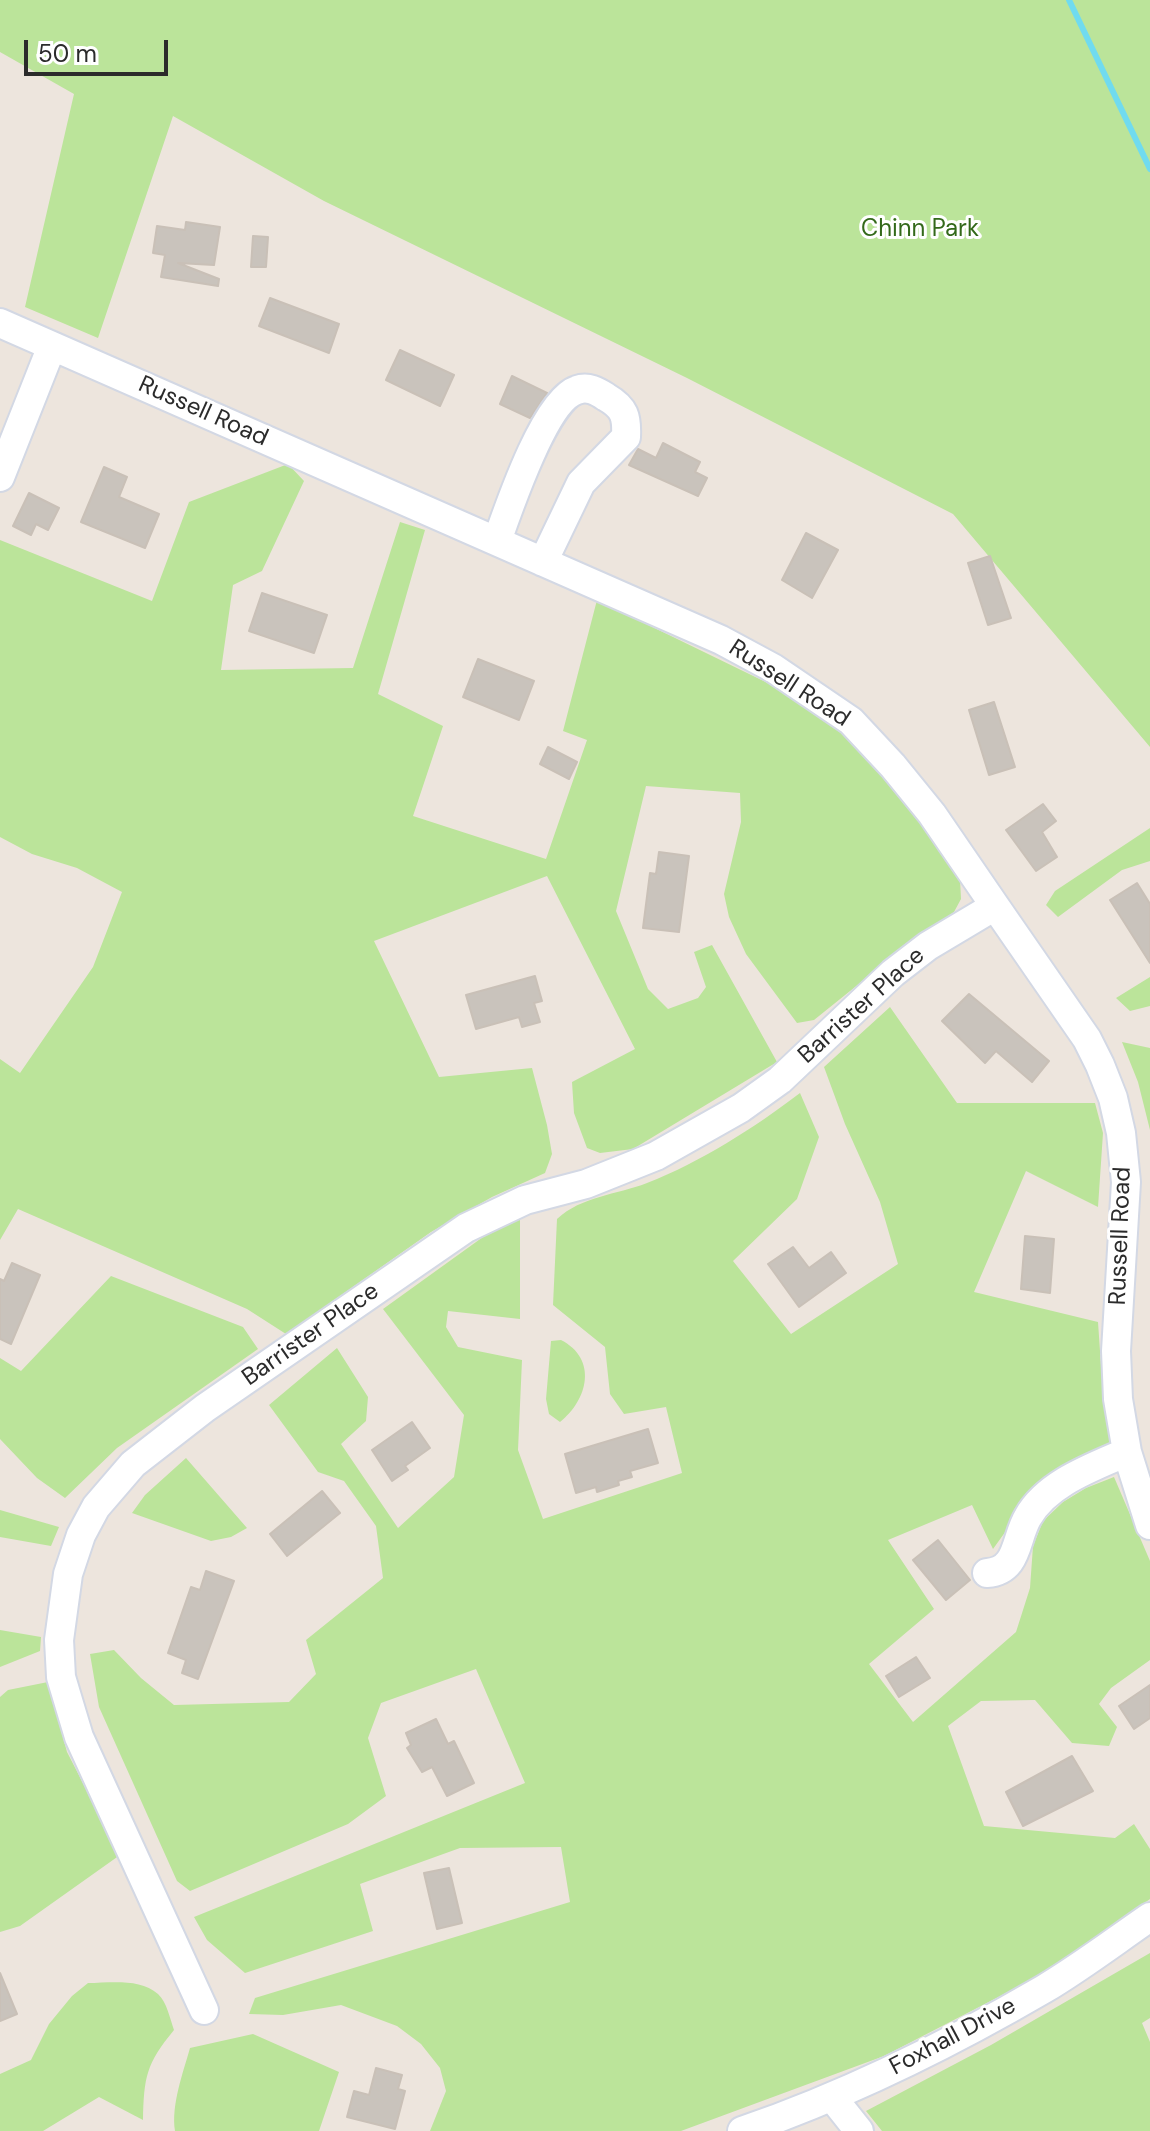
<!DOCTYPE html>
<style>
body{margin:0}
#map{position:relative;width:1150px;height:2131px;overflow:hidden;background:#ede5dd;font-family:"DM Sans",sans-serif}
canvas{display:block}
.scale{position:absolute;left:24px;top:40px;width:144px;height:36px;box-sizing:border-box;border:4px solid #2b2b2b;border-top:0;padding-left:10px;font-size:24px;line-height:28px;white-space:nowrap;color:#2b2b2b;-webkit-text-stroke:6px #fff;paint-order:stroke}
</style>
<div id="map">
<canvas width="1150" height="2131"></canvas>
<div class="scale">50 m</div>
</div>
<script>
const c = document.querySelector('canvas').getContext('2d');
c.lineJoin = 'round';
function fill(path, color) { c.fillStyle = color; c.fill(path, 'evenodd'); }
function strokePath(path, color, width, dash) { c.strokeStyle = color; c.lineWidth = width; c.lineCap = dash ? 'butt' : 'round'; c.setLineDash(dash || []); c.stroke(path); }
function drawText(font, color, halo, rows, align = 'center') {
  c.font = font + ' "DM Sans",sans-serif'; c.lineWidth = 6; c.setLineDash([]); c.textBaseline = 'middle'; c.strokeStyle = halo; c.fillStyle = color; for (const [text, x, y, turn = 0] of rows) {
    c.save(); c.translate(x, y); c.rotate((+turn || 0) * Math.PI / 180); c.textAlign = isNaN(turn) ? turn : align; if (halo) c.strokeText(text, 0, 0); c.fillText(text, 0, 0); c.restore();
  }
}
const green = new Path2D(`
 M0,0h1150v747l-197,-233 -266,-136 -363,-177 -151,-85 -75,222 -73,-31 49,-213 -74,-42z
 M288,464l16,17 -42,90 -29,14 -12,85 132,-2 47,-146 25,8 -47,164 65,32 -30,90 133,43 41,-119 -24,-9 34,-131 181,88 48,33 37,30 82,101 15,27 1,20 -7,13 -43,30 -97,78 -17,3 -51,-69 -17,-37 -5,-23 17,-72 -1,-29 -94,-7 -30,125 32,78 20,20 30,-11 8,-11 -12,-35 18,-7 65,117 -144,87 -33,4 -13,-5 -13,-35 -2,-31 63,-33 -88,-173 -173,65 65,136 93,-9 15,57 5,29 -7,19 -53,24 -61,35 -145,102 -39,-25 -229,-100 -18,31v-181l20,14 73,-106 29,-75 -45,-24 -45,-14 -32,-17v-297l152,61 37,-99z
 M1150,828v33l-28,9 -64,47 -12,-12 9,-14z
 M1150,977v29l-20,5 -14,-13z
 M890,1007l67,96h138l8,30 -5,74 -72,-36 -52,121 124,30 4,58 10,67 -91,63 -28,39 -21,-44 -84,35 46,69 -65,55 44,58 103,-90 14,-44 3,-42 10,-25 20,-19 23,-14 28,-11 36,84v99l-39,28 -12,16 18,23 -8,19 -37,-3 -37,-43 -54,1 -33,25 36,100 131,12 19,-14 16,25v50l-103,73 -163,84 -203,75h-251l16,-40 -6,-23 -19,-24 -24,-18 -56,-21 -58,10 -34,-1 6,-16 315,-96 -9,-55 -101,1 -100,36 13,47 -128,42 -38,-33 -13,-23 331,-134 -49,-114 -95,34 -13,35 18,58 -38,28 -158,67 -13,-10 -78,-174 -9,-53 24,-4 27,28 33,27 115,-3 27,-28 -10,-34 77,-62 -7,-52 -32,-45 -26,-9 -49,-67 68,-57 31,49 -2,24 -25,23 57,84 56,-51 10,-62 -81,-106 100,-72 37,-19v101l-72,-8 -2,16 12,20 64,13 -4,90 25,69 139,-46 -16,-66 -42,7 -14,-20 -5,-47 -52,-42 4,-86c25,-23 59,-24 90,-36 54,-21 107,-55 153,-90l19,44 -22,62 -64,62 58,73 107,-70 -18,-62 -35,-78 -21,-57z
 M1122,1042l28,6v82l-12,-48z
 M111,1276l132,51 15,22 -141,99 -52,50 -28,-20 -37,-39v-81l21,13z
 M561,1340c37,19 27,60 -1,82l-11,-8 -3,-15 5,-58z
 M186,1458l61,70 -16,9 -20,4 -79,-28 13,-18z
 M0,1510l59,17 -8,19 -51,-9z
 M0,1630l41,7 -1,14 -40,16z
 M48,1682l19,70 53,103 -100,71 -20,6v-235l8,-7z
 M1150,1953v65l-8,5 8,19v89h-268l-16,-20 125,-66z
 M88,1983c22,0 52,-5 70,11 9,8 12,25 16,36 -28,34 -30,47 -31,90l-44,-23 -56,34h-43v-57l31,-14 18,-36 23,-28z
 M253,2034l86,38 -20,59h-144c-4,-26 8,-58 15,-83z`);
const stream = new Path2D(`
 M1069,0l81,169`);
const building = new Path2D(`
 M186,222l34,5 -6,38 -36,-2 41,16 -1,7 -57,-9 4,-22 -12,-2 4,-27 28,4z
 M253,236l15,1 -2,30h-15z
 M270,298l69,26 -10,29 -70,-27z
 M400,350l54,25 -14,31 -54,-26z
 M512,376l35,17 -17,25 -30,-14z
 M663,443l37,19 -5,10 12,6 -9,18 -69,-31 9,-16 18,9z
 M104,467l23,10 -8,20 40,17 -14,34 -64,-26z
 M29,493l30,15 -11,22 -12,-6 -5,11 -18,-9z
 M806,533l32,17 -26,48 -30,-18z
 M990,556l21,62 -23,7 -20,-62z
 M262,593l65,22 -13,38 -65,-22z
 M478,659l56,22 -15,39 -56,-23z
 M994,702l21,65 -26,8 -20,-65z
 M548,747l29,15 -8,17 -29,-15z
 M1043,804l13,17 -14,11 15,25 -21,14 -30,-41z
 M659,852l30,4 -10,76 -36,-4 7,-55 6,1z
 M1137,883l13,21v59l-40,-63z
 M535,976l7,25 -8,2 6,19 -18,5 -3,-10 -43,12 -10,-34z
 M969,994l80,67 -17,21 -36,-31 -11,12 -43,-42z
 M1025,1236l29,3 -4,54 -29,-4z
 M793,1247l16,21 22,-16 15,21 -47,34 -31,-43z
 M12,1263l28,12 -29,69 -11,-5v-60l4,2z
 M412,1422l18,26 -25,18 3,4 -16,11 -20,-31z
 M648,1429l10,34 -28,8 2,6 -14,4 1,4 -22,7 -1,-5 -20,6 -11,-39z
 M322,1491l18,22 -53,43 -17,-22z
 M938,1540l32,40 -24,20 -33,-40z
 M206,1571l28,10 -36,98 -16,-6 4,-13 -18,-7 23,-66 9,3z
 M916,1657l14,21 -31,19 -13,-21z
 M1150,1685v33l-16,11 -15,-23z
 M436,1719l12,25 6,-3 20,42 -27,13 -15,-29 -10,5 -15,-24 4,-3 -5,-12z
 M1072,1756l21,35 -70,35 -17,-34z
 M449,1868l13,55 -25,6 -13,-56z
 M0,1973l17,41 -17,7z
 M376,2068l26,7 -4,14 7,2 -10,38 -48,-12 7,-26 15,4z`);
const minor = new Path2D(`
 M0,323l721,317 52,28 78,53 42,45 39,48 63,92 92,133 13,26 13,33 8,35 5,49 -10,169 2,48 9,53 23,73
 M0,477l52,-131
 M497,541c11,-31 48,-141 80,-151 11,-4 20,1 29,7 19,11 21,20 20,40l-45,46 -38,79
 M987,1573c32,-2 28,-35 41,-56 19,-34 65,-50 99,-65
 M204,2010l-125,-273 -18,-60 -2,-37 9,-66 13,-39 15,-28 37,-43 72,-56 261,-180 59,-28 61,-16 70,-28 85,-48 39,-28 113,-107 35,-27 67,-40
 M832,2097l27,34
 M742,2131c105,-36 206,-86 302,-142 37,-22 71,-48 106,-72`);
const parkNames = [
 ["Chinn Park",920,230]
];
const streetNames = [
 ["Russell Road",203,412,24],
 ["Russell Road",789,684,33],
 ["Barrister Place",862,1006,-42],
 ["Russell Road",1121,1236,-88],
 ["Barrister Place",311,1335,-35],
 ["Foxhall Drive",953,2037,-28]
];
fill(green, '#bbe49a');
strokePath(stream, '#70dbef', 6);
fill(building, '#c9c3bc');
strokePath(building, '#c9c0b7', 2);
strokePath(minor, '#d3d8e4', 32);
strokePath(minor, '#fff', 28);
drawText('24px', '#33691a', '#fff', parkNames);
drawText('24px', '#2b2b2b', '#fff', streetNames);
</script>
